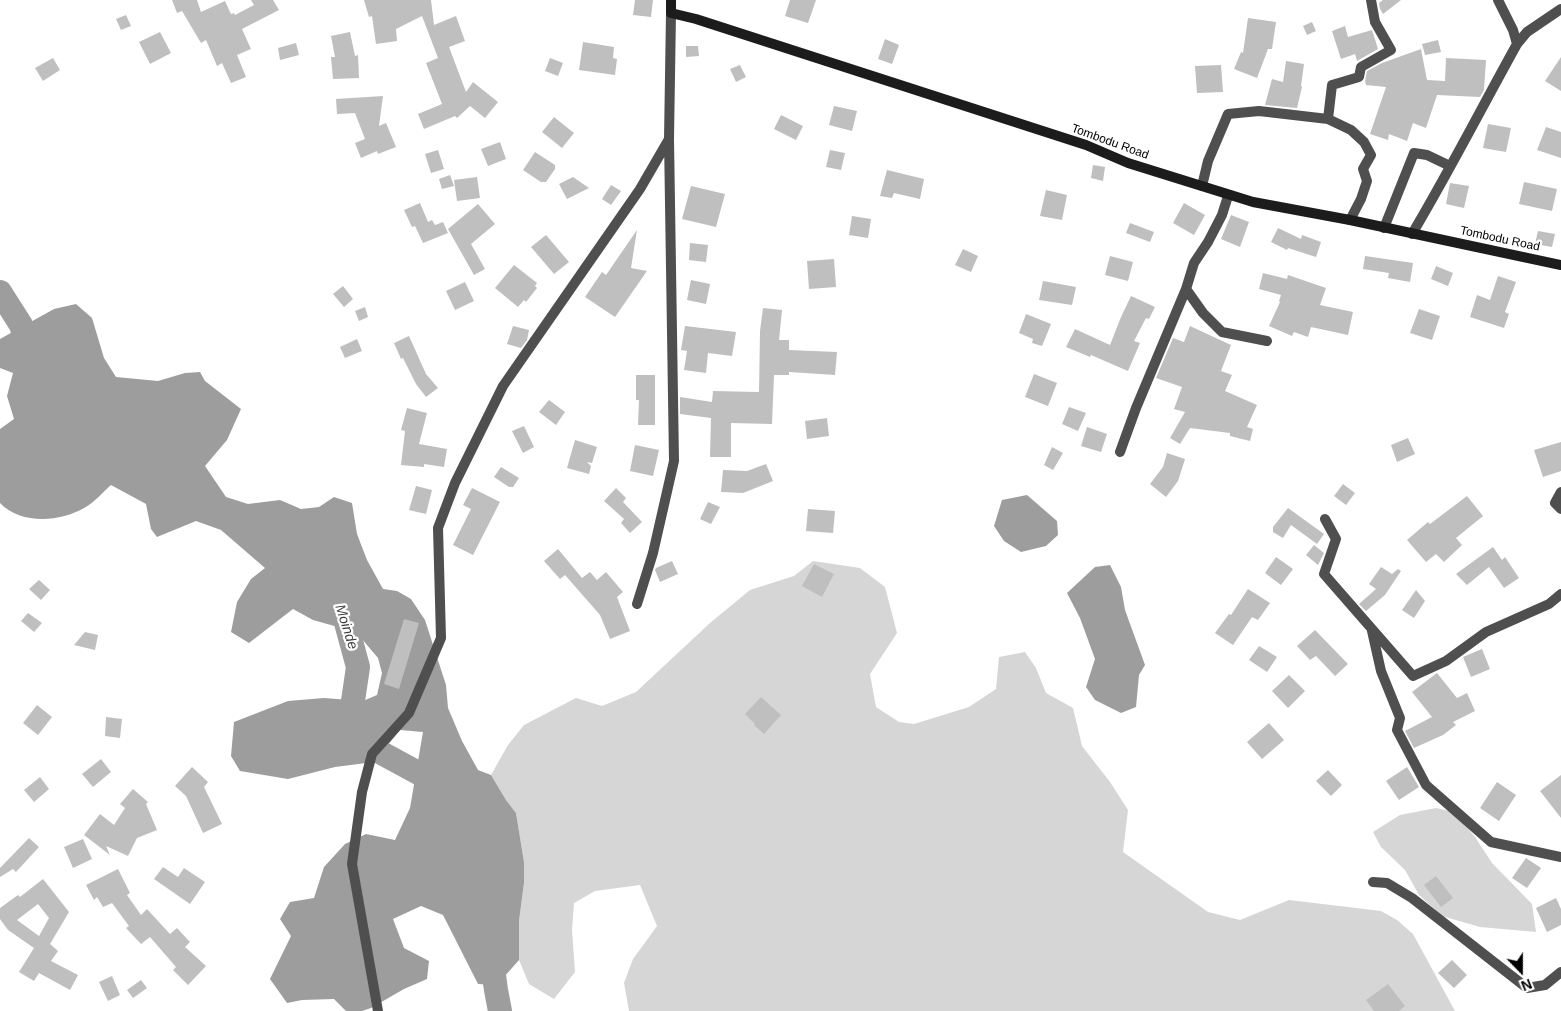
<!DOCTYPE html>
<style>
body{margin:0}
#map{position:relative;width:1561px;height:1011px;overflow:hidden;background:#fff;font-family:Helvetica,sans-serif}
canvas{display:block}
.north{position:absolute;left:1496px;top:946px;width:50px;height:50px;-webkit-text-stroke:4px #fff;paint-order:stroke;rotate:158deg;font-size:14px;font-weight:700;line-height:20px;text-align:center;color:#000}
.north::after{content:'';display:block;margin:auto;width:18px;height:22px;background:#000;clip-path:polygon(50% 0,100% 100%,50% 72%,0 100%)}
</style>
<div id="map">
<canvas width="1561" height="1011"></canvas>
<div class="north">N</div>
</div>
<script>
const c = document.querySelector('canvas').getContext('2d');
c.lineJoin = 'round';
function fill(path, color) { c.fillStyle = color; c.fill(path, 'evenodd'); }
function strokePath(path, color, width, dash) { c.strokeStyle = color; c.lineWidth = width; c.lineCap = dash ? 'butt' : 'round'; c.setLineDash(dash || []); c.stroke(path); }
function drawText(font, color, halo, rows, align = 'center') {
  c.font = font + ' Helvetica,sans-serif'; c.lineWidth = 4.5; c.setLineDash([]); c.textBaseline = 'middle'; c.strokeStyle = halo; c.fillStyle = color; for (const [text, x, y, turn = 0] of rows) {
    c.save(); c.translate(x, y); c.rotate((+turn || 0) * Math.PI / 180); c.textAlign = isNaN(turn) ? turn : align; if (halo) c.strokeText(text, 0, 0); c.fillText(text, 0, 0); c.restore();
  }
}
const green = new Path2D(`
 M813,561l47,7 25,19 12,46 -27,41 6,33 23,15 15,2 55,-17 27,-18 3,-32 26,-5 11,16 10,25 27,15 9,38 28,36 18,28 -5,42 85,60 32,8 49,-20 92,11 16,9 16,14 42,77h-826l-5,-28 9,-24 24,-33 -17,-41 -45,6 -21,12 -2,27 3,42 -21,27 -25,-15 -10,-24v-39l5,-38v-21l-8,-49 -10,-13 -15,-25 17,-30 16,-20 52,-27 26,8 34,-14 74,-69 40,-33 44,-14z
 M1436,808l18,4 21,25 17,26 40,41 4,28 -56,-5 -38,-11 -23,-21 -14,-25 -24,-23 -8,-15 27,-17z`);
const water = new Path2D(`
 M76,304l16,14 12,40 12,19 42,4 27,-8 15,-1 5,9 36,28 -14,31 -22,26 21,31 22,7 32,-4 21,9 18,-2 15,-10 18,6 5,31 10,26 16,29 14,2 14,8 14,21 21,65 2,23 14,33 16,29 13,5 15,25 10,13 8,49v21l-5,38v39l-22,25 -19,-1 -35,-69 -22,-9 -28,13 11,29 25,13 -2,18 -23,10 -33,19 -9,3h-16l-12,-12 -32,1 -15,3 -17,-24 21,-43 -11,-17 10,-17 24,-4 10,-31 21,-23 21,-10 29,6 15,-32 13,-76 -23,-2 -26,32 -39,5 -47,12 -48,-8 -9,-15 3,-34 54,-21 36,-3 39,3 14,-6 5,-22 -4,-15 -22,-26 -43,-12 -20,-11 -44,34 -18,-11 6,-30 14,-23 14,-11 -44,-38 -25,-9 -39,16 -6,-8 -5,-25 -35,-19c-8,7 -17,18 -27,23 -24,14 -63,17 -84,-5v-74l14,-10 -7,-23 6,-23 -13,-5v-29l54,-30z
 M1027,495l30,26 1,14 -12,11 -25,6 -17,-11 -10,-15 8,-26z
 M1110,565l11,22 4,23 20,55 -6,10 -3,32 -15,6 -26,-13 -9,-13 9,-28 -15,-41 -13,-25 28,-26z`);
const river = new Path2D(`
 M0,292l21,33 9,29 3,3
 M337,599l5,9 16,59 -10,68 11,13 17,2 70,38
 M491,954l5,36 4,21`);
const building = new Path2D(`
 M172,0h25l4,12 24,-11 6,13 3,-1 1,2 19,-10 -3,-5h22l6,10 -37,19 9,20 -14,6 9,22 -15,6 -9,-20 -5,3 -11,-26 -5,3 -19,-32 -5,2z
 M364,0h67l3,25 22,-9 9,25 -16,6 17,45 7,-10 25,20 -13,16 -15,-12 -13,12 -2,-2 -31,13 -6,-15 24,-10 -16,-41 12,-5 -16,-42 -26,13 1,12 -21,3 -4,-28 -3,1z
 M635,0h18l-2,17 -18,-2z
 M790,0h26l-8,23 -23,-7z
 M1383,0h18l-18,14 -3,-5 -1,-6z
 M126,15l5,11 -10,4 -5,-11z
 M1248,18l28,4 -4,27h-4l-11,29 -23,-9 7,-17 2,1z
 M1312,22l4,9 -9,4 -4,-9z
 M1345,26l3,11 24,-7 6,19 -21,12 -2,-7 -14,5 -9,-28z
 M160,32l11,21 -21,11 -11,-22z
 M350,32l5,24 3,-1 1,23 -26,1 -2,-22h4l-4,-21z
 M885,39l14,6 -7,19 -14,-5z
 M1438,40l3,12 -16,3 -3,-11z
 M583,42l31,5 -1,11 4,1 -2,16 -36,-5z
 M296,43l3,12 -19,5 -2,-12z
 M686,46h12l1,10 -13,1z
 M1421,49l6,31 18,1 1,-23 40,2 -2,30 -4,7 -43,-2 -11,33 -13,-5 -6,18 -18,-7 -1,6 -18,-6 16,-47 -20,-2 -1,-4 2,-10 15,-8z
 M1561,57v34l-16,-10z
 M53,58l7,12 -17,11 -8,-13z
 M550,58l13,5 -5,13 -13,-5z
 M1286,61l18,3 -3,22 1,1 -5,21 -32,-3 7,-26 11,3z
 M740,65l6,12 -10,5 -6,-13z
 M1221,65l2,27 -26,1 -2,-27z
 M383,96l-4,30 7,-3 10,24 -18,7 -1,-3 -16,7 -6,-15 10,-4 -10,-26 -18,1 -1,-15z
 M834,106l23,5 -5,20 -23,-6z
 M781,115l22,11 -7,14 -22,-11z
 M554,117l20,16 -12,15 -20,-16z
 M1488,124l23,4 -5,24 -23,-4z
 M1546,127l15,5v26l-24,-8z
 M500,142l6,17 -18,7 -7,-17z
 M438,150l6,19 -13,4 -6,-19z
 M830,150l15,3 -4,17 -15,-3z
 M535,152l20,13v4l-9,13h-5l-18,-12z
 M1093,165l12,2 -2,14 -12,-3z
 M887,170l37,9 -4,20 -26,-6 -2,5 -12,-2z
 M450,175l4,11 -12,3 -3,-10z
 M477,177l3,21 -23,3 -3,-21z
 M573,177l16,11 -22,11 -8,-15z
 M1524,182l33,7 -5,22 -33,-7z
 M1450,183l19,3 -5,22 -18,-4z
 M611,185l10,6 -10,14 -9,-6z
 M691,186l34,8 -9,33 -34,-8z
 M1046,190l21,5 -5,25 -22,-4z
 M420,203l8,19 4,-2 3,5 8,-3 5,11 -25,10 -8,-17 -3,1 -8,-17z
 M1184,203l21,12 -11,20 -21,-12z
 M478,204l17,20 -24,20 14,25 -11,6 -26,-46z
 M1231,215l18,7 -9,25 -19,-8z
 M852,216l19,3 -3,19 -19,-3z
 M1130,223l24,9 -4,10 -24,-9z
 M1278,228l23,11 1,-4 19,7 -5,15 -28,-9 -1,2 -16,-8z
 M637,230l-6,38 16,3 -32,46 -30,-20 17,-25 4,3z
 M1538,231l17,3 -3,13 -17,-3z
 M546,235l23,27 -15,12 -23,-27z
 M690,243l18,2 -2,17 -17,-2z
 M963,249l15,7 -7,16 -16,-7z
 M1110,256l23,6 -5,19 -23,-6z
 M1365,256l48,7 -3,19 -22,-4 1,-5 -26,-4z
 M834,259l2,28 -27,2 -2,-28z
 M514,265l23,18 -2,3 2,2 -11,14 -2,-2 -6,7 -23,-19z
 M1436,266l17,7 -5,13 -17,-7z
 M1263,273l24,6 1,-4 38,13 -6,17 33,7 -5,23 -37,-8 -3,10 -14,-5 -2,4 -23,-10 11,-24 -1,-1 2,-6 -22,-6z
 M1498,276l18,6 -11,30 4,2 -5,14 -34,-11 7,-22 13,5z
 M691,280l19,4 -4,20 -19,-4z
 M1043,281l33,6 -4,18 -33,-5z
 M465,282l9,19 -19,9 -9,-19z
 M343,286l10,13 -9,8 -11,-13z
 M1131,296l24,11 -6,12 -3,-1 -12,23 6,2 -12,28 -37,-16 -1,2 -24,-10 9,-18 35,16 11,-28z
 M365,307l3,10 -9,4 -4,-10z
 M763,308l19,2 -3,30h10v10l48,2 -2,23 -46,-3v3h-15l-2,49 -41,-1v34h-21l1,-39 -31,-4v-17l32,5 1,-11 46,1 1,-61z
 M1419,309l21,7 -8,24 -22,-7z
 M1026,314l25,10 -9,22 -10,-3 1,-4 -14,-6z
 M513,326l16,4 -2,10 -6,8 -14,-4z
 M685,326l51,6 -4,24 -24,-3 -2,20 -22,-3 3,-19 -6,-1z
 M1190,326l41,19 -10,26 11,4 -7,16 32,14 -10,22 6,2 -3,12 -20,-5v-3l-40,-5 -10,16 -10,-6 15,-26 -11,-3 8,-22 -26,-9 17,-40 11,4z
 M409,336l17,38 12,14 -12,9 -10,-13 -13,-26 -2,1 -7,-16z
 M357,339l5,12 -17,7 -5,-11z
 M1034,374l23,9 -9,23 -23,-9z
 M636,375h19v50h-17l1,-25h-3z
 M549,400l16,12 -9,13 -17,-13z
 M1069,407l17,6 -8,18 -16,-7z
 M407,408l20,5 -8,31 28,5 -3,18 -20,-3v3l-23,-2 4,-34 -4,-1z
 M827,418l2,18 -22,3 -2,-18z
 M524,426l10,21 -11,6 -11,-22z
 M1087,427l20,7 -6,18 -20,-6z
 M1408,438l7,16 -18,8 -6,-17z
 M575,440l22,7 -5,16 -5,-1 4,4 -2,8 -22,-6z
 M1561,442v29l-18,6 -9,-27z
 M635,445l24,5 -6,26 -23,-5z
 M1052,447l11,6 -10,17 -9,-5z
 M1167,453l18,6 -7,22 -12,16 -16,-13 13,-17z
 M766,464l7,17 -30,12 -22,-1 2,-22 24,1z
 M501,467l18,11 -6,9h-4l-15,-10z
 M1343,484l12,9 -9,12 -12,-9z
 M416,486l16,4 -6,24 -17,-4z
 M472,488l28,14 -27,53 -20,-10 18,-36 -8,-4z
 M616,488l10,10 -3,4 19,20 -12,11 -9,-10 3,-4 -20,-18z
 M1467,496l16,20 -27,22 6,7 -18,17 -8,-8 -10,8 -19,-22 21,-18 2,2z
 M708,502l12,5 -9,17 -11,-5z
 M1288,508l36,26 -7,10 -26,-19 -8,13 -10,-6v-5z
 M808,509l27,2 -2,22 -27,-2z
 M1314,545l10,8 -6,12 -12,-10z
 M1493,547l9,13 3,-3 14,21 -15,10 -15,-21 -22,18 -11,-11z
 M558,549l24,29 8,-6 7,8 9,-8 17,20 -6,5 13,34 -20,8 -10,-24 -35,-40 -5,4 -16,-18z
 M1276,557l17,12 -12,16 -16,-12z
 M672,561l6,13 -18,8 -5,-12 1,-2z
 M814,564l20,10 -12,23 -20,-11z
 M1381,567l11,7 6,-5 3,2 -16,24 -19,16 -7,-7 17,-15 -7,-5z
 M39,580l11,10 -9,10 -12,-11z
 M1248,589l22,14 -12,17 -6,-3 -19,28 -18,-12 14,-19 2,1z
 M1416,590l9,11 -11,17 -12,-8z
 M28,613l14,10 -8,9 -13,-11z
 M404,619l15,4 -20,66 -15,-5z
 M1315,630l33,34 -13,12 -19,-20 -6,4 -13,-14z
 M85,632l13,3 -3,15 -21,-5z
 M1259,646l18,11 -10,15 -18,-12z
 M1482,649l8,20 -19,8 -8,-20z
 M1437,673l20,25 10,-5 8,18 -22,11 3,3 -13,10 -29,13 -9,-17 27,-14 -20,-25z
 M1289,675l16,16 -17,17 -16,-17z
 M761,697l20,18 -17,19 -10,-9 1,-1 -10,-10z
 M37,705l15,12 -14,18 -15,-12z
 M106,717l16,2 -2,19 -15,-2z
 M1269,723l15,17 -22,19 -15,-17z
 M101,759l10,13 -18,15 -11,-13z
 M192,767l16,15 -4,5 18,37 -19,9 -17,-37 -11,-10z
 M1407,767l12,20 -20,13 -13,-19z
 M1328,770l14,15 -11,11 -15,-15z
 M1561,775v43l-21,-27z
 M40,777l9,12 -15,13 -10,-12z
 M1497,782l19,13 -17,26 -19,-13z
 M133,789l15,13 -2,2 11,26 -20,8 -9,18 -22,-10 4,9 -26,-20 16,-21 14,11 11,-17 -5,-4z
 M29,838l10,9 -23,25 -3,-3 -13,8v-9z
 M83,839l9,20 -19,9 -9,-21z
 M1526,858l15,10 -14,20 -15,-10z
 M163,867l15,10 6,-9 21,14 -15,22 -36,-25z
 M118,869l12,24 -3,2 14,20 6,-6 23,25 7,-6 13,14 -5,5 21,19 -18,19 -15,-15 3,-3 -26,-30 -9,7 -15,-16 3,-2 -17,-23 -9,4 -6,-10 -3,3 -8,-15z
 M1436,876l17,22 -12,9 -17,-22z
 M43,879l26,33 -19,32 8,7 -7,10 27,14 -8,15 -31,-17 -5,8 -15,-9 15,-24 -26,-18 -8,-11v-11l18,-13 2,2zM38,904l11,14 -10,18 -22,-16z
 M1556,898l5,11v16l-14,7 -11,-24z
 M1452,960l15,15 -13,13 -16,-15z
 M112,976l8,19 -12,6 -9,-19z
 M141,980l6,8 -14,10 -6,-8z
 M1388,984l17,22 -6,5h-25l-8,-11z`);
const street = new Path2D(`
 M1498,0l15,30 4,14
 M1328,119l4,-34 27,-8 2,-10 30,-17 -16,-28 -4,-22
 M1202,186l6,-25 20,-47 31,-3 69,8 23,11 13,12 7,13 -8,14 4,12 -6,18 -11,21
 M1384,228l30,-75 13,2 23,11
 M1412,234c37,-62 70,-127 105,-190l10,-12 34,-23
 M1186,289l17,24 19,19 45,9
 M1120,452l16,-44 50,-119 8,-26 14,-21 14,-27 6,-19
 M1561,492l-6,11 6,6
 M1325,519l11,20 -12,35 89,102 33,-15 40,-29 63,-28 12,-10
 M637,604l16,-51 21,-92 -5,-322 2,-126
 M1372,631l9,40 19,47 -3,12 29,55 65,57 70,15
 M1373,882l14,1 25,15 115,90 18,-3 16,-13
 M378,1011l-26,-147 10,-72 10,-38 37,-41 32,-75 -3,-110 17,-45 48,-97 137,-197 29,-50`);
const secondary = new Path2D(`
 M671,0v13l25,6 390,126 42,18 125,39 97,18 211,45`);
const streetNames = [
 ["Tombodu Road",1110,142,20],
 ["Tombodu Road",1500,239,12]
];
const waterNames = [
 ["Moinde",346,627,72]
];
fill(green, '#d6d6d6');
fill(water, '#9d9d9d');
strokePath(river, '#9d9d9d', 24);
fill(building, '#bfbfbf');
strokePath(street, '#4f4f4f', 10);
strokePath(secondary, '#1c1c1c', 10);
drawText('12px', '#000', '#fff', streetNames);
drawText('italic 14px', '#3e3e3e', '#fff', waterNames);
</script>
